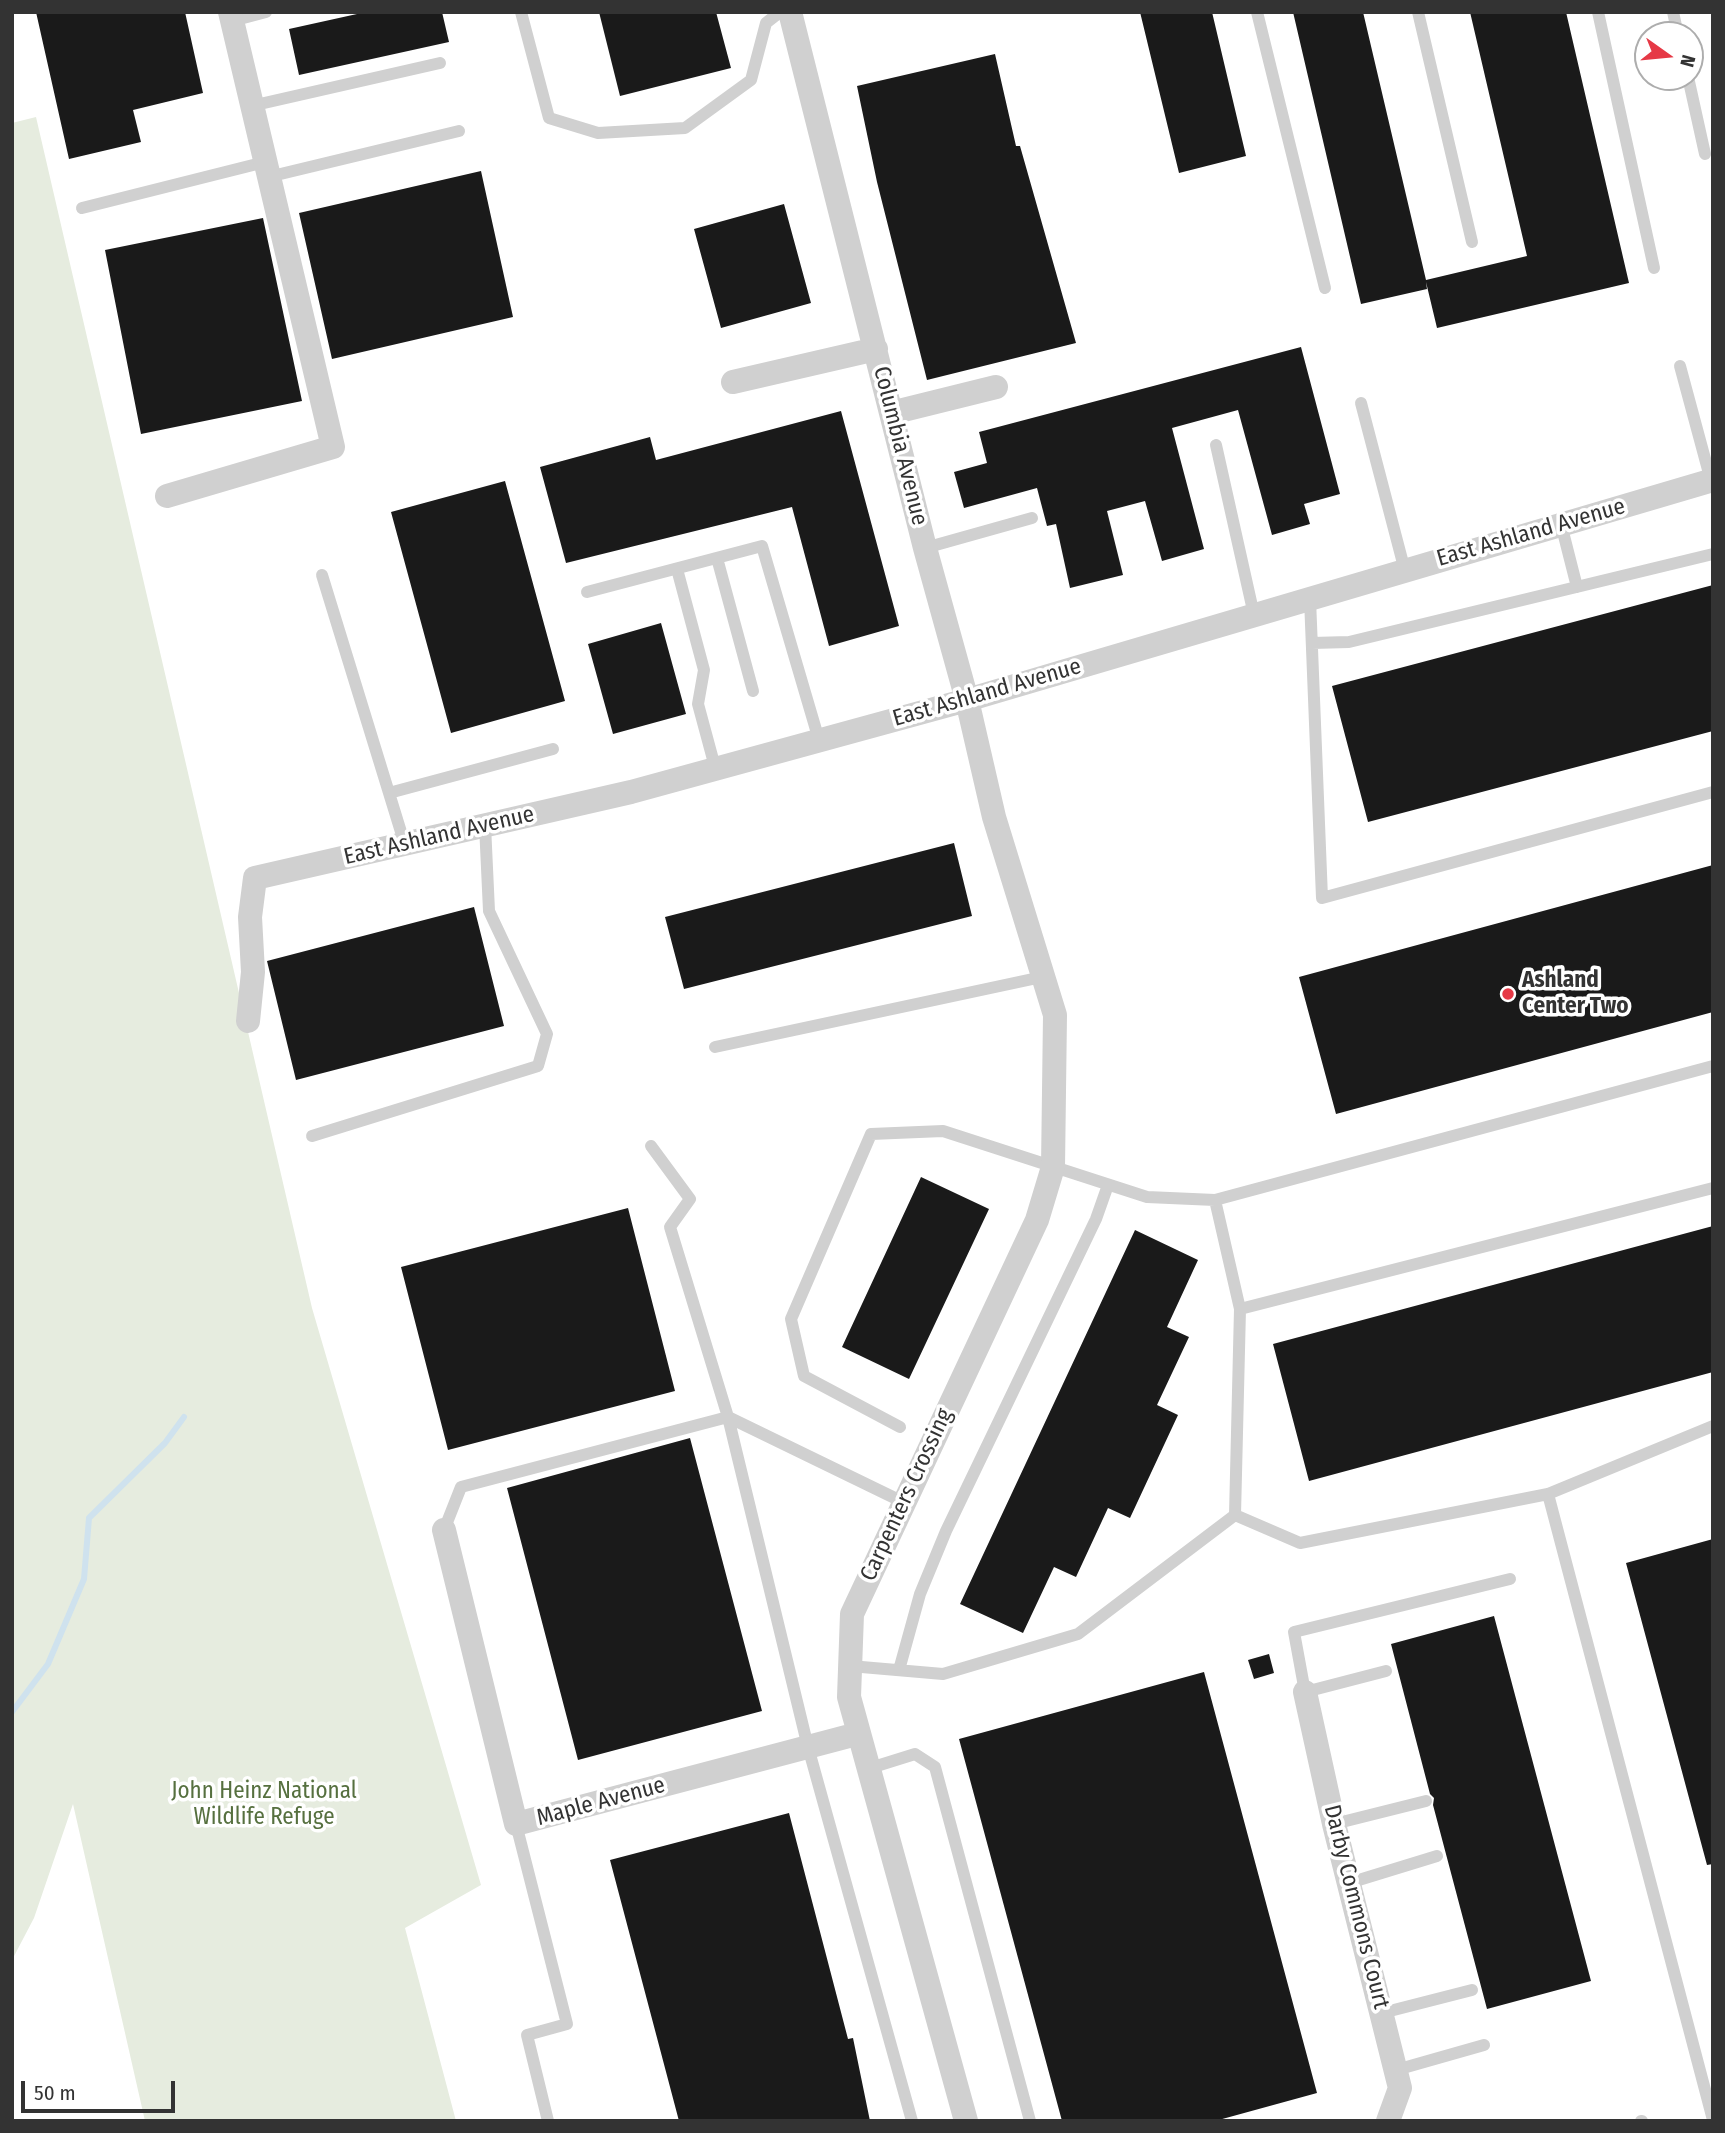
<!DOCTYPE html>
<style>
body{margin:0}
#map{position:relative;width:1725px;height:2133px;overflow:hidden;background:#fff;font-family:"Fira Sans Condensed",sans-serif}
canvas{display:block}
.frame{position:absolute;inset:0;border:14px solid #333;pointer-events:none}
.north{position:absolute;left:1634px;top:21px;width:70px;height:70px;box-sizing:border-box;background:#fff;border:2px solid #adadad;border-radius:50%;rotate:105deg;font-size:19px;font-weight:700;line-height:28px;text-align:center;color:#333}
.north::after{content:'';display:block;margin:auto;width:24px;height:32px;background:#e63946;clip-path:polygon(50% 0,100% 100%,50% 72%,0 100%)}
.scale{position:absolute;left:21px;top:2081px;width:154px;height:32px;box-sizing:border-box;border:4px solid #333;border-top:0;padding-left:9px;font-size:21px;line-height:24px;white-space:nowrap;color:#333;-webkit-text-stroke:5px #fff;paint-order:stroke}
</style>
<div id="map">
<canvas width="1725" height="2133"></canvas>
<div class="frame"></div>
<div class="north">N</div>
<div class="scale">50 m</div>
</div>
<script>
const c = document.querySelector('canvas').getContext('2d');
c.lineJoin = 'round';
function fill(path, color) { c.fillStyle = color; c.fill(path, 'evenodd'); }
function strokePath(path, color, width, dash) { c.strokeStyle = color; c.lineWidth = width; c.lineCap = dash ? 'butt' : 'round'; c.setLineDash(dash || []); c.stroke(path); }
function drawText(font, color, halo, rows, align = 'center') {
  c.font = font + ' "Fira Sans Condensed",sans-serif'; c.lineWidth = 7; c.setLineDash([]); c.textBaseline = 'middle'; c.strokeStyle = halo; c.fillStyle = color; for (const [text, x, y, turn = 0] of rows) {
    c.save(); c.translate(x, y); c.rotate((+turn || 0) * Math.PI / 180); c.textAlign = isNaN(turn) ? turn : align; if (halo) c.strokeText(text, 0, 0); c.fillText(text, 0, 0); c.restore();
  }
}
const green = new Path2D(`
 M36,117l276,1191 169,577 -76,43 51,193h-311l-72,-317 -39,114 -22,42v-1837z`);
const stream = new Path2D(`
 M12,1712l36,-48 36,-85 5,-61 76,-75 19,-26`);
const building = new Path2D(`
 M36,12h149l18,81 -70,17 8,32 -72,17z
 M366,12h76l7,30 -150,33 -10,-46z
 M599,12h117l15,56 -111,28z
 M1140,12h72l34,144 -67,17z
 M1293,12h70l63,268 101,-24 -57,-244h96l63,271 -192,45 -11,-46 1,7 -66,15z
 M995,54l21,92h4l56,197 -149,37 -50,-198 -20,-96z
 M481,171l32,146 -181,42 -33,-146z
 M784,204l27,99 -90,25 -27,-99z
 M263,218l39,183 -161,33 -36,-184z
 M1301,347l39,147 -36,10 6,20 -38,11 -34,-125 -66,18 32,121 -42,12 -17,-60 -38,10 16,64 -53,13 -14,-64 -9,2 -10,-38 -73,20 -10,-36 33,-9 -8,-31z
 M841,411l58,215 -70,20 -37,-139 -226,56 -26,-96 110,-30 6,23z
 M505,481l60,220 -114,32 -60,-221z
 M1713,585v146l-345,91 -36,-136z
 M661,623l25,91 -73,20 -25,-90z
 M954,843l18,73 -288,73 -19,-72z
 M1713,865v147l-377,102 -37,-137z
 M474,907l30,119 -208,54 -29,-119z
 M921,1177l68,32 -80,170 -67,-32z
 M628,1208l47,183 -227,59 -47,-183z
 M1713,1226v146l-404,109 -36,-137z
 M1135,1230l63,30 -31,67 22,10 -32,68 21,10 -48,103 -22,-10 -32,69 -22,-10 -31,66 -63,-29z
 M690,1438l72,273 -184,49 -71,-272z
 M1713,1539v325l-6,1 -81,-302z
 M1494,1616l97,365 -104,28 -54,-204 1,-7 -4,-4 -39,-150z
 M1269,1654l5,19 -20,6 -6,-19z
 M1204,1672l113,421 -102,28h-153l-103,-382z
 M789,1813l59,226 5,-1 17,83h-191l-69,-261z`);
const service = new Path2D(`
 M521,12l28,106 49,15 87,-5 66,-48 15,-57 14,-11
 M1257,12l68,276
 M1418,12l54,230
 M1598,12l56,256
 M1673,12l5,23
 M232,21l34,-9
 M1688,77l17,77
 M251,106l189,-43
 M268,177l191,-46
 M82,208l183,-46
 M1680,366l31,115
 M1361,403l44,168
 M1216,445l38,170
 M1561,524l16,63
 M925,548l107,-30
 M717,558l36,133
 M677,569l27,101 -6,34 17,63
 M322,575l83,270
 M587,592l175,-46 57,194
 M1310,599l12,299 391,-106
 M1312,643l37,-1 364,-88
 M389,793l164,-44
 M715,1047l327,-70
 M312,1136l226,-70 9,-32 -58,-123 -4,-86
 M651,1146l39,53 -20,28 58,190 175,85
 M1215,1200l498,-134
 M1240,1309l473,-121
 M900,1427l-96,-51 -13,-57 80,-185 72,-3 204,66 68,3 25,109 -5,206
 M1548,1494l165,626
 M444,1530l17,-43 267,-70 80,330 104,374
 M850,1666l93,8 135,-40 157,-119 65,28 248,-49 165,-68
 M899,1670l21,-76 26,-63 150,-312 12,-34
 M1386,1671l-81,21 -11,-60 216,-53
 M867,1769l48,-15 20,13 95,354
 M516,1824l51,200 -40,11 21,86
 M1334,1824l92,-23
 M1349,1883l88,-27
 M1382,2013l90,-23
 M1396,2070l88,-25
 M1641,2121h1`);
const minor = new Path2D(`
 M790,12l135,536 42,152 27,117 61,198 -2,152 -16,53 -185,394 -3,83 117,424
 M733,382l143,-33
 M891,413l105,-26
 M167,496l166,-49 -103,-435
 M248,1021l5,-49 -3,-55 5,-39 376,-86 336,-92 746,-220
 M444,1530l72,294 341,-90
 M1305,1692l29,132 66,264 -12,33`);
const markers = [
 [1508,994,7,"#e63946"]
];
const streetNames = [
 ["Columbia Avenue",900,446,76],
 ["East Ashland Avenue",1531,533,-16],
 ["East Ashland Avenue",987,693,-16],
 ["East Ashland Avenue",439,836,-13],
 ["Carpenters Crossing",907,1495,-65],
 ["Maple Avenue",601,1802,-15],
 ["Darby Commons Court",1356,1907,76]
];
const poiNames = [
 ["Ashland",1522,981],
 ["Center Two",1522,1007]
];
const parkNames = [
 ["John Heinz National",264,1792],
 ["Wildlife Refuge",264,1818]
];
fill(green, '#e6ecdf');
strokePath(stream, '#cfe2ee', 6);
fill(building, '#1a1a1a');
strokePath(service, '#d0d0d0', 12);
strokePath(minor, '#d0d0d0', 24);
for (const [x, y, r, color] of markers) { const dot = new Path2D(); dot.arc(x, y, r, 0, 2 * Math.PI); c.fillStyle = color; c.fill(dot); strokePath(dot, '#fff', 2.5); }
drawText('23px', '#333', '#fff', streetNames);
drawText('bold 23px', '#333', '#fff', poiNames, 'left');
drawText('23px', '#56703f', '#fff', parkNames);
</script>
